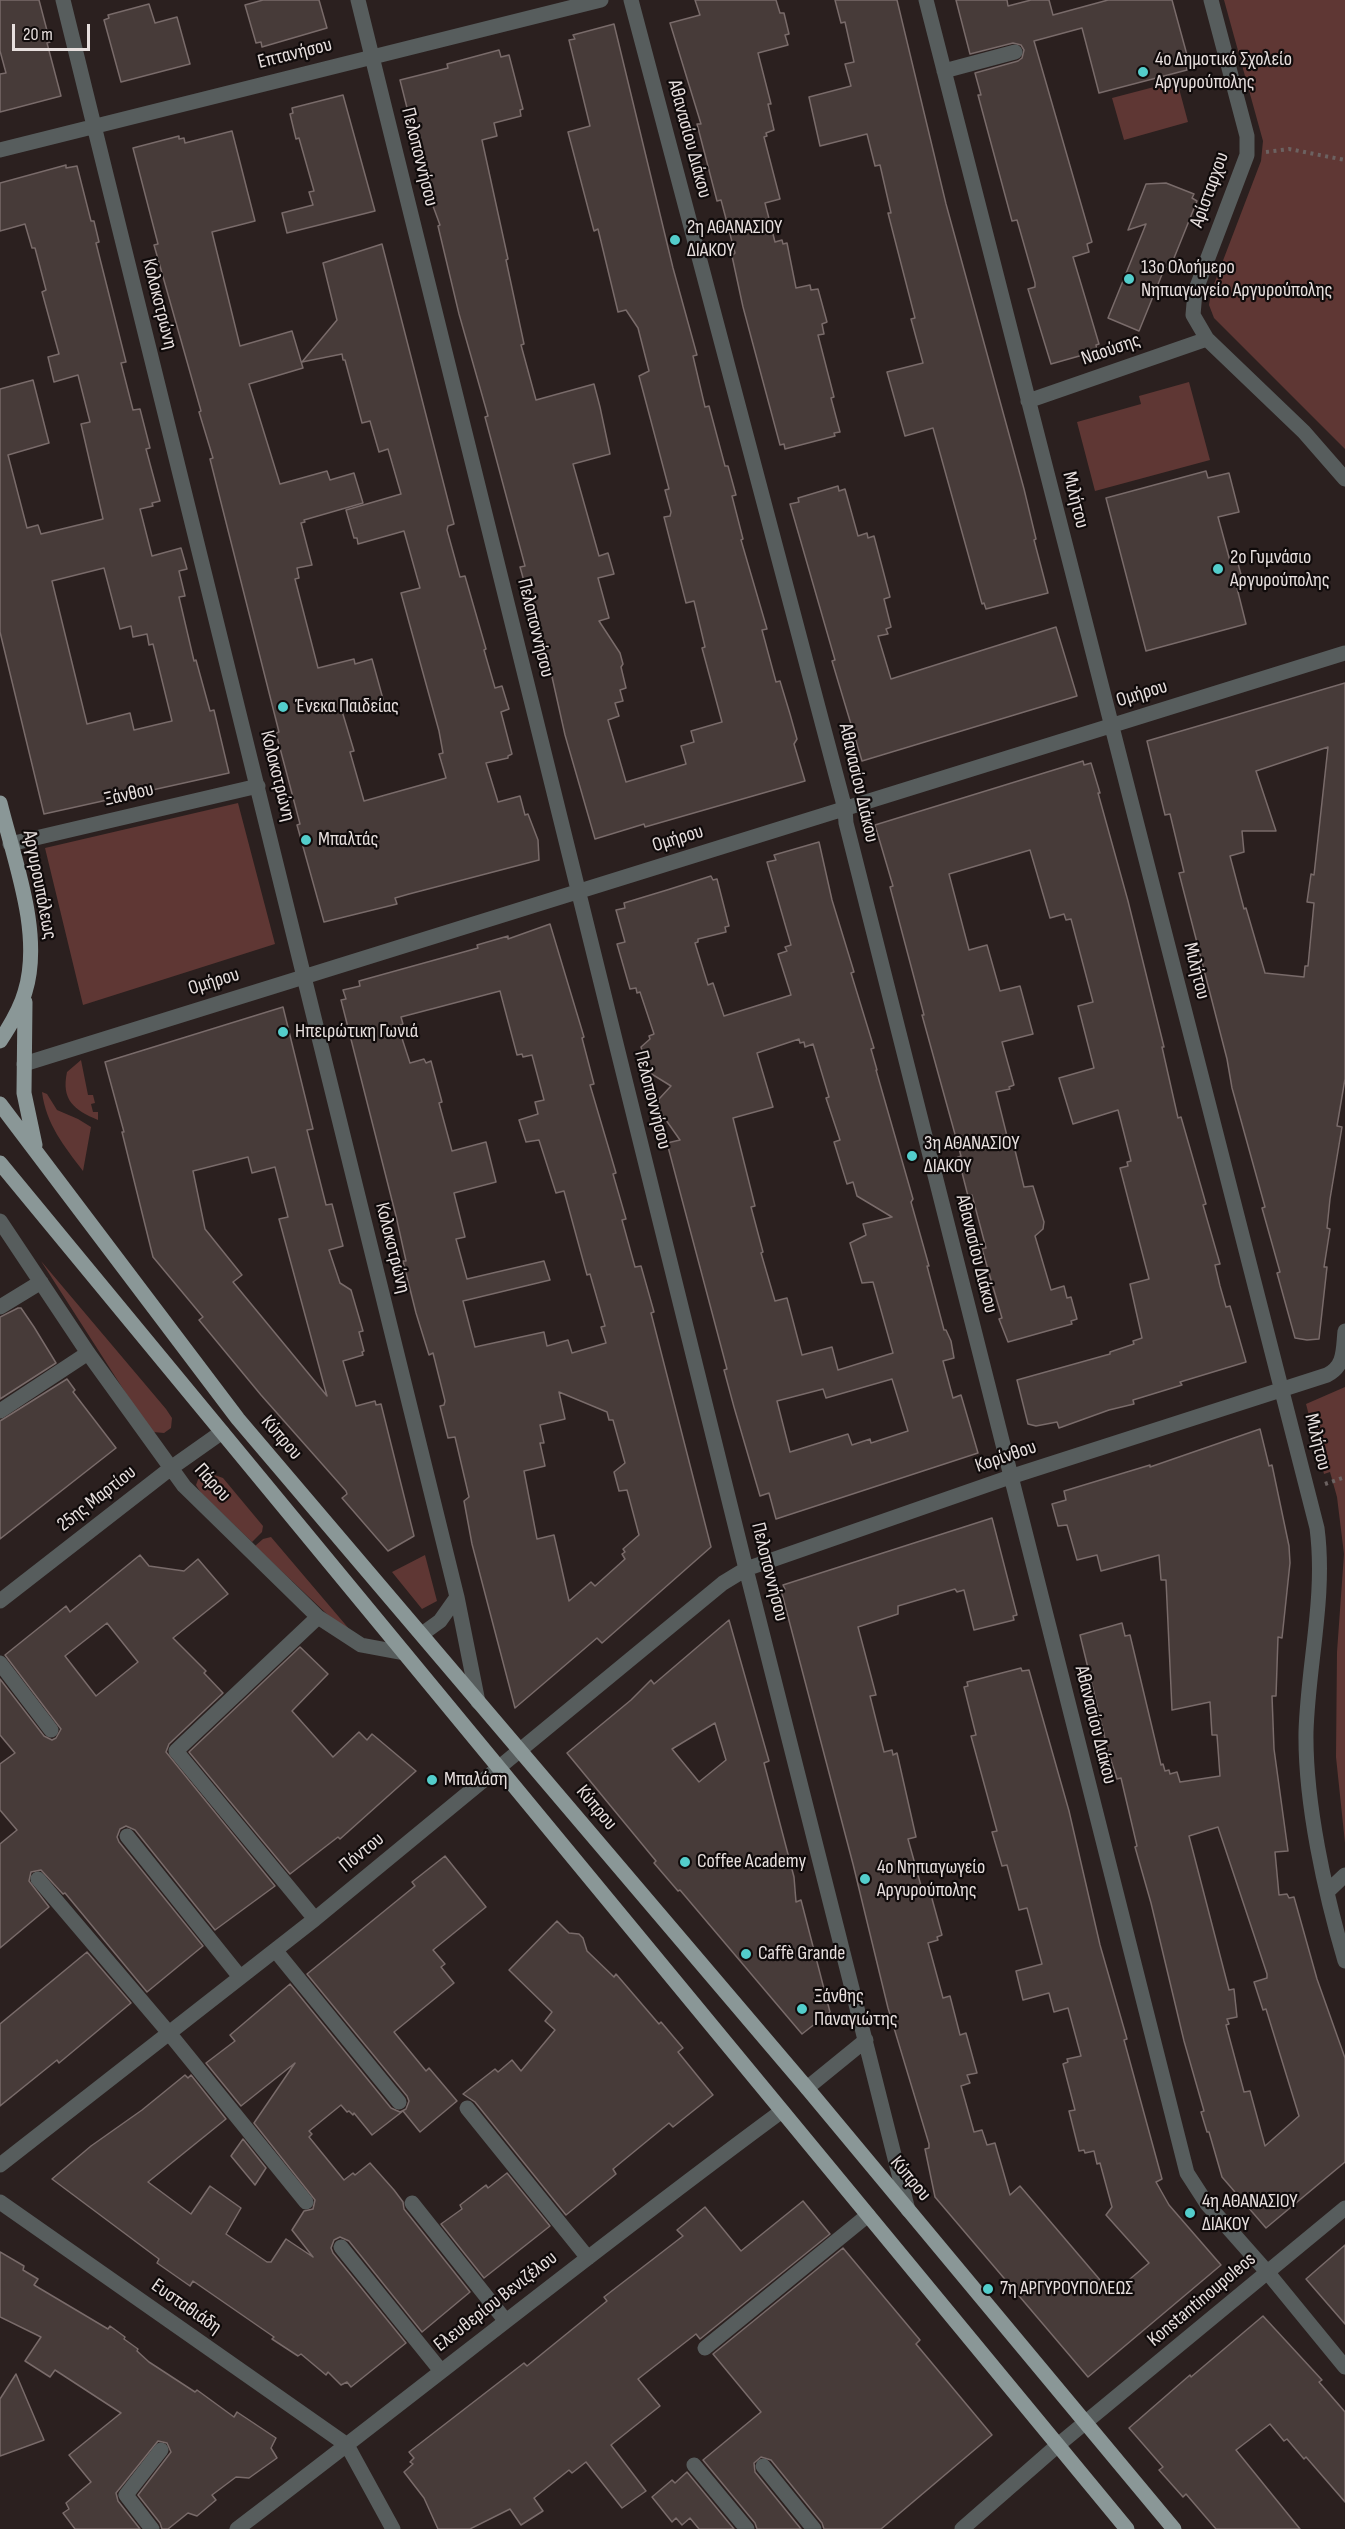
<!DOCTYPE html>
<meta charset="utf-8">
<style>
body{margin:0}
#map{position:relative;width:1345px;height:2529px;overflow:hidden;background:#2b201f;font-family:"Sofia Sans Condensed",sans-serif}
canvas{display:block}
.scale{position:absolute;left:12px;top:24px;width:78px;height:27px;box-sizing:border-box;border:3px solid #e7dfde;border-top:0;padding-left:8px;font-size:18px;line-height:21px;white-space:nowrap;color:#e7dfde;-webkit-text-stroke:4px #100b0b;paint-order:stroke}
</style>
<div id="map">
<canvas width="1345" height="2529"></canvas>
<div class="scale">20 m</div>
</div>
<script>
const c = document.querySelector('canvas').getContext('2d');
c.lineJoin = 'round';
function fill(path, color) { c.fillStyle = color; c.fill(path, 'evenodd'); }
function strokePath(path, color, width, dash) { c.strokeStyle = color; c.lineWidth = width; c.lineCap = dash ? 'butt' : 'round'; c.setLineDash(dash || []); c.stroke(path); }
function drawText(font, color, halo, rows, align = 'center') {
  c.font = font + ' "Sofia Sans Condensed",sans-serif'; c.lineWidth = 4.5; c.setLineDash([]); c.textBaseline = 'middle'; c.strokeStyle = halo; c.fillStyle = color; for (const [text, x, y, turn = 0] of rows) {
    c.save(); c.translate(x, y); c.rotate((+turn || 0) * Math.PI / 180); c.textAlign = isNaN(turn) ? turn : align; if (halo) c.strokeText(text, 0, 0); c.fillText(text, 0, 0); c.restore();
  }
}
const green = new Path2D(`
 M1224,0h121v449l-131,-131 -5,-13 2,-13 50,-131 2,-20z
 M1177,81l11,41 -64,18 -12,-42z
 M1189,382l21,78 -115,31 -18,-69 64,-18 -2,-8z
 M238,803l37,141 -192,61 -38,-157z
 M81,1060l7,35h5l2,8 -4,1 2,8h5v8c-24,-10 -37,-20 -31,-48z
 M42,1092l5,2 10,16 21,9 13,8 -8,44c-19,-25 -37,-47 -41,-79z
 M41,1261l125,148 6,9 -1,10 -7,5 -11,-1 -8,-9z
 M1345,1387v456l-9,-86 1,-105 7,-98 -7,-57 -7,-25 -6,2 -18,-70z
 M206,1472l17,6 40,48 -1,6 -10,10 -51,-49 -5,-8 3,-8z
 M271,1537l79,93 -3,3 -92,-87 8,-7z
 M425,1555l12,46 -15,8 -30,-37z`);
const building = new Path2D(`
 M0,0h39l11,42 -3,1 14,53 -61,16v-38l6,-1 -6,-22z
 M263,0h56l8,28 -65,19 -1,-5 -5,1 -11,-38z
 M695,0h81l4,13h4l5,21 -4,1 3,10 -30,8 13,51h-3l6,26 -8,3 1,3 -3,1 16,62 -15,4 10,39 7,-2 1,4 4,-1 9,45 14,-3 1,5 7,-1 9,33 -5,2 2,10 -6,1 16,62 -3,1 9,34 -6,1 1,3 -50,13 -1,-5 -4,1 -37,-138 -11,-51 3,-3 -14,-53 -4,1 -20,-77h4l-31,-101 30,-8z
 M835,0h62l49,204 78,285 12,50 -2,1 14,53 -62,16 -2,-6 -2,1 -49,-176 -28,8 -18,-64 36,-9 -12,-44 4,-1 -27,-105h3l-11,-48 -5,1 -8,-32 -47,12 -11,-49 42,-11 -6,-22 9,-2 -9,-40 -4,1z
 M956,0h51l1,6 23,-6h18l4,15 55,-15h64l15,55 -4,1 4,14 -88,23 -17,-65 -48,13 58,201 -5,2 2,8 -16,5 26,87 -3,1 1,6 -46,13 -23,-75 7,-2v-4l-18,-63 -5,1 -34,-126h3l-6,-22 43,-12 4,-3 2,-8 -3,-5 -8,-2 -43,11z
 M149,4l6,19 22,-6 13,47 -69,18 -17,-62 5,-2 -1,-3z
 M614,24l59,244 24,87 -4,1 12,51 4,-1 16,60h3l8,29 -4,1 11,43 -2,1 26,89 -5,1 14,52 4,-1 10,33 7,25 -3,5 11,37 -160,46 -1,-3 -49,15 -30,-104 -21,-94 -14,-50 -3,1 -7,-25 5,-1 -40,-149 3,-1 -29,-102 -21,-88 2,-1 -11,-30 -29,-115 48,-12 -1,-4 52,-14 2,7 8,-2 14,54 -3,1 1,6 -27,7 3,13 -15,4 26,119 -2,1 18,84 -3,1 15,55 58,-16 6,23 10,47 -37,10 26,92 9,-3 6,21 -16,4 11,40 -10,3 21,32 3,11 -2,3 5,21 -6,2 3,11 -8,2 4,13 -11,4 18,62 60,-18 -5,-18 13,-4 -3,-11 31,-9 -20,-74 3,-1 -11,-46 -8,2 -22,-86 6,-1 1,-4 -6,-22 4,-1 -30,-113 10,-5 -11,-43 -12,-18 -8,2 -20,-83 -4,2 -26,-99 22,-6 -21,-86 6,-1 -2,-4z
 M343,95l32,116 -88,22 -5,-20 31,-8 -4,-13 5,-1 -15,-53 -3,1 -6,-25 3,-1 -1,-5z
 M232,131l23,90 -43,11 28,114 52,-15 11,37 -54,16 31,100 47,-13 3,9 24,-7 9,30 -59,17 1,2 -4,1 11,42 -15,3 2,10 -4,1 23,89 36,-9 1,5 17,-5 11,40 -41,12 12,40 -4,1 14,49 82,-23 -7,-24 4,-1 -4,-22 -38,-138 19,-5 -16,-57 -46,13 -1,-6h-3l-8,-28 55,-16 -13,-45 -9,3 -9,-31 -8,2 -17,-63h-2l-1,-6 -40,8 35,-42 -14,-57 59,-19 72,280 -6,2 -1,4 13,47 5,-1 21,73 -2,1 11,38 7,-2 7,23 -8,3 11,42 -4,2v2l-22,5 12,39 22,-6 5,19 3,-1 10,26 1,20 -130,34 -14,4 2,6 -73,18 -27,-97 3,-1 -24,-91 3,-1 -69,-273 3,-1 -14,-46 2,-1 -47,-166 4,-1 -25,-96 46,-12v3l5,-1 1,5z
 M66,165v3l11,-2 14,55h3l5,21 -3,1 30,119 -5,1 12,47 7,-1 10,39 -4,1 14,52 -8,2 1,3 -13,3 12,47 29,-8 6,21 -8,2 6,25 -6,1 15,64 2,-1 14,51 4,-1 15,63 -185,41 -44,-182v-243l33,-9 16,63 -41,12 19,73 11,-3 3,9 62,-15 -22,-95 9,-2 -12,-47 -24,7 -6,-25 11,-3 -17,-62 4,-2 -11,-42h-3l-7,-24 -25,7v-48zM104,568l16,61 11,-3 2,11 14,-3 2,11 4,-1 19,77 -38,9 -4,-17 -43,11 -35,-143z
 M1166,183l28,11 -2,4 5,3 -27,67 -5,-1 -26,64 -31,-13 38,-94 -18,6 18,-46z
 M1206,471l2,7 21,-5 10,39 -21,5 12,44 7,-1 6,22 -7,2 10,40 -100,27 -40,-153z
 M838,486l1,5 6,-2 13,47 9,-3 1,5 6,-2 16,61 -6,2 7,28 -5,2 2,5 -10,2 13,43 165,-52 21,69 -215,65 -30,-100 3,-1 -45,-156 9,-2 -1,-4z
 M1345,683v396l-8,47 5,1 -12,72 -3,29 3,1 -6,38h3l-8,72 -12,1 -12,-2 -18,-65 3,-1 -18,-64 3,-1 -33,-119 -5,-29 -48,-186 5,-1 -14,-58 -5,1 -18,-74zM1328,747l-14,128 -3,-1 -4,28 7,1 -6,63h-3l-1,11 -39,-4 -19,-65 -2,1 -14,-53 14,-4 -2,-21h34l-20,-60z
 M1083,761l1,4 7,-2 9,30h-2l30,108 36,146h-2l16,71 3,-1 25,87 -3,1 17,59 -5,1 5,21 6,21 4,-1 16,56 -66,20 2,3 -49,15 1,4 -25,6 -50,18 -2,-6 -21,4 -8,-2 -11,-44 93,-26v-2l24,-8 -1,-3 9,-3 -12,-54 19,-5 -29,-111 8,-2 -1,-4 4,-1 -13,-51 -45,14 -14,-46 35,-10 -16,-62 15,-4 -22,-83 -5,1 -2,-6 -14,4 -20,-68 -81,24 20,76 18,-5 13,46 20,-5 13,48 -31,8 12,43 -5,2 1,2 -14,3 13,52 4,-2 11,45 9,-1 11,36 -1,7 -8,7 16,54 13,-4 3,12 4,-1 6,22 -6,2 1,3 -64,18 -9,-23 3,-1 -20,-69 4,-1 -14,-53 -4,1 -10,-39 3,-1 -39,-141h2l-34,-128 3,-1 -18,-61z
 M819,842l13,58 22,72 -3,1 23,75 -3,1 6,21h-1l37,129 -2,3 18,64h-2l17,64h2l5,11 3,17 -11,3 10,37 8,-3 17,58 -202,66 -7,-26 -9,3 -26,-89 -10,-37 3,-1 -60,-226 13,-3 -19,-27 -2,-7v-7l12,-13 -21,-13 -2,-4 -7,-22 9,-8 -1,-3 5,-2 -14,-42 -3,1 -1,-5 -6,1 -13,-45 8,-2 -9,-32 9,-2 -1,-5 43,-13 44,-14 2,4 4,-1 12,47 -4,1 1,5 -28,7v3l-3,1 13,42 5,-2 11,33 67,-21 -13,-41 9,-3 -2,-4 6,-2 -24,-83 9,-2 -2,-5zM799,1039l1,4 4,-1 1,5 8,-3 16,53 -3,1 14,42 -6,2 13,42 6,-2 4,14 35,21 -29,7 3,11 -16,8 12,40 11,-1 20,71 -55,17 -6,-23 -30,8 -15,-57 -12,3 -14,-48 2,-1 -12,-45 4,-1 -22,-88 40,-11 -16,-54zM892,1379l16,52 -37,12 -1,-4 -18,6 -4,-11 -58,18 -13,-51 46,-12 3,9z
 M550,924l34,113 -2,1 12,46 -4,1 26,88 -3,1 13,45 -4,1 13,47 6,-1 13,46 -3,1 60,234 -109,96 -5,-5 -82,70 -43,-164 -8,-43 5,-4 -14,-60 -7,1 -8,-32 4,-1 1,-4 -12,-48 -4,2 -13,-42 -13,-52h3l-10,-45 -55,-216 5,-1 -3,-9 17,-4 -1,-5 119,-33 -1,-3 31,-9v3zM500,991l17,64 5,-1 1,3 9,-2 12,45 -9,2 3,12 -19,6 7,22 13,-2 17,53 8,-2 23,84 3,-1 15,52 -4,1 5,16 -34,10 -4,-13 -21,6 -3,-14 -69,15 -12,-46 87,-21 -6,-19 -77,18 -11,-40 9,-2 -11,-44 42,-11 -10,-40 -34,9 -13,-48 3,-1 -11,-41 -5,2 -2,-4 -14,4 -12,-37 5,-2 -2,-7zM559,1392l48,20 2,8h4l12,43 -11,9 5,19 8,-1 12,45 -16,14 2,3 -3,2 3,5 -30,27 -4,-4 -22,19 -15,-66 -17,4 -13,-68 21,-5 -5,-23h4l-4,-18 25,-6z
 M283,1007l30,122 -6,1 19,75 6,-1 11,42 -14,4 11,33 11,7 12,41 -4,1 5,19 -2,1 1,3 -20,6 13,45 19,-5 1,4 5,-1 33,132 -26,15 -46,-53 5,-4 -1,-3 -85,-96 -62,-75 4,-3 -50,-60 -31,-125h2l-19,-70zM248,1157l4,16 23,-6 13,50 -9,2 48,177 -94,-114 9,-7 -37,-46 -12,-58z
 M18,1308h3l13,19 22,36 -56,36v-82z
 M67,1379l8,11 -2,2 43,56 -116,91v-118z
 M1260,1429l9,37 3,-1 17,81 1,17 -8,75 -4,-1 -2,59h-4l2,53 14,102 -13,1 4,43 8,-1 2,4 5,-1 23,82 28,79v104l-79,66 -44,-51 -13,-45h-2l-6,-20 3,-1 -20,-70 -33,-138 -16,-56 2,-1 -16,-68 -4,1 -9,-28 -28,-116 42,-12 3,13 5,-1 31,130 2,-1 2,7 4,-1 1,4 7,-2 3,10 40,-6 -3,-41h-5l-2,-33 -38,8 -6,-130h-5l-2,-25 -58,16 -4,-16 -20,5 -10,-35 -9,1 -6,-22 14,-4 -2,-9 86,-26v2zM1218,1827l49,147v4l-13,4 9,28 3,-1 33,107 -34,30 -15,-55 -6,1 -18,-67 3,-1 -2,-5 10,-2 -3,-28 -5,1 -40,-154z
 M992,1518l25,97 -4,1 1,4 -40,10 -10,-40 -7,2 -2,-3 -57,17v8l-40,13 18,68 -6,1 14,56 8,-2 1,5 4,-2 19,84 -8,2 15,54 4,-2 1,5 3,-1 11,40 -5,2 1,3 -10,3 15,55 7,-2 10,39 6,-2 11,40 -10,2 3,8 -9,3 13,46 8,-2 5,15 8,-2 15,52 10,-9 92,108 37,-31 -43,-48 6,-8 -12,-44 -3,1 -3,-13 -9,2 -1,-3 -5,1 -10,-40 6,-1 -12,-46 5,-2 -1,-3 14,-3 -13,-48 -14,4 -5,-19 -26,7 -7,-29 26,-7 -15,-56 -8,2 -12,-45 -5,1 -10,-34 5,-1 -26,-95 5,-1 -12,-48 4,-1 -1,-4 54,-14 1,3 7,-1 40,141 31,134 27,94 -3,1 38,139 -6,3 13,23 52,60 -133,112 -153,-180 -10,-48 4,-1v-4l-41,-136 -35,-144 -72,-274 4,-1 -2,-4z
 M140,1555l9,11 35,5 14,-12 30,35 -55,44 33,33 -2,2 19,20 -54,51 -3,8 109,134 -60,44 -80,-100 -9,-4 -6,3 -3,8 2,5 84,104 -56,46 -82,-99 -2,1 -22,-24 -10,2 -2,9 20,26 -49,41v-104l17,-14 -17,-20v-46l15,-11 -15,-18v-56l44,57 8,4 4,-2 5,-9 -56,-74 61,-49 4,6zM107,1623l31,39 -42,34 -31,-40z
 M729,1620l40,141 -5,2 30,114 2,25 5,-2 29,112 -28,22 -122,-144 -2,1 -24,-28 2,-2 -89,-108 64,-53 20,-20 3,4zM715,1723l11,37 -27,22 -27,-33z
 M300,1647l28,27 -36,37 41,46 26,-25 8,8 5,-6 44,37 -76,68 -2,-2 -48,37 -101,-122z
 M445,1856l41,51 -53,43 12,14 -4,3 13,16 -60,49 32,39 3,-3 28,33 -37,31 -17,-21 -31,24 -18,-22 -1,2 -4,-4 -2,1 -6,-7 -32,26 3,3 -3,3 35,43 9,-7 2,2 15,-12 24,27 9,12 1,7 66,83 -48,40 -73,-91 -9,-4 -6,3 -3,8 2,5 73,90 -55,44 -4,-5 -6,3 -13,-13 -2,3 -25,-21 -3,2 -26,-17 2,-2 -81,-56 -3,5 -33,-23 2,-4 -107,-80 39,-33 51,-36 43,-35 3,3 3,-3 35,44 -78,63 43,32 19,-28 31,22 -15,26 41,28h4l15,-23 27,18 -21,-27 12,-19 9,-2 2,-9 -61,-77 41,-60 -54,43 -35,-43 29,-22 -5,-6 60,-51 101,124 9,4 6,-3 3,-8 -2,-5 -100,-122 108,-88 -3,-4z
 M557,1921l12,12 10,1 4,4 4,13 27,26 2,-3 43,50 2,-2 22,26 -5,4 35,43 -40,32 -4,-4 -56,46 3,5 -50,41 -91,-113 -12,-8 32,-25 3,3 14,-12 9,11 34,-41 -10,-9 7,-9 -43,-42z
 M87,1952l44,51 -72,60 -2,-3 -57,46v-82z
 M243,2139l23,29 -11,17 -24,-29z
 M507,2173l43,53 -66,52 -43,-54 21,-15 -2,-4 26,-20 2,3z
 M803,2201l27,33 -130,105 -4,-5 -58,45 22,27 -49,39 35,46 -24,17 -36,-46 -14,11 -3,-3 -35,28 9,13 -22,14 -11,-16 -40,20h-32l-14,-31 -20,-26 9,-8 -3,-2 4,-4 -5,-6 115,-89 3,3 80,-65 -3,-4 79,-61 -6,-6 28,-23 36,44z
 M1345,2245v79l-39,-45z
 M843,2248l77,92 -4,4 76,91 -111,94h-57l-2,-6 -51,-63 -10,-3 -7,6 1,9 46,57h-44l-2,-6 -52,-63 58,-48 -48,-58z
 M0,2252l24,14 -1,4 15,9 -4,6 74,44 2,-3 15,11 -1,2 14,10 -1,2 12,11 46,30 2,-2 37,27 3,-5 39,26 -5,10 6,10 -28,20 -13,-1 -24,18 4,5 -19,16 -9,-3 -20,16h-6l-2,-6 -22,-28 33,-43 -4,-9 -9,-2 -42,52 2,8 22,28h-65l-12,-16 6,-4 -3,-6 25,-21 -22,-27 52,-42 -66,-43 -5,7 -25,-16 16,-24 -41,-20z
 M1263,2316l59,64 -3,2 26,30v90l-39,-45 -2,2 -17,-20 -3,2 -14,-17 -34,26 64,79h-84l-30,-35 -3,3 -24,-27 4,-3 -34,-39 61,-53 1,2z
 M16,2374l28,66 -44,16v-57z
 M687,2472l47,57h-35l-9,-11 -8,7 -6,-7 -4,4 -20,-25 20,-17 3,3z`);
const path = new Path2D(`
 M1266,152l23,-3 56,11
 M1325,1484l20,-7`);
const minor = new Path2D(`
 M63,0l394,1597 -17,24 -18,13
 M358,0l388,1569 162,641
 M631,0l214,809 1,14 341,1350 20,31 61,69 77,94
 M926,0l391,1528c9,68 -9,136 -11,204 -1,71 19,161 39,229
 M1211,0l36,136v19l-52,137 -2,23 14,24 97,93 41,47
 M944,71l71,-19
 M0,150l601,-150
 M1028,401l179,-62
 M10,844l248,-58
 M24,1064l1321,-411
 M0,1221l88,132 96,133 134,131 43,28 43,8
 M0,1307l41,-25
 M0,1411l88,-58
 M457,1597l21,105
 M0,1601l171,-133 51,-36
 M0,1663l51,67
 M127,1836l113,141
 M38,1879l131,154 137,169
 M1327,1892l18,-17
 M315,1919l-139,-168 142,-134
 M275,1950l124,152
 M807,2088l59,-48
 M467,2108l121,150
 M0,2165l315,-246 408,-336 23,-14 264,-92 317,-102c18,-9 16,-25 18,-44
 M0,2202l347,243 46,84
 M412,2203l93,117
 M341,2247l100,124
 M705,2348l163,-133
 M694,2465l53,64
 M763,2466l51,63
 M152,2529l-26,-34 35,-45
 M237,2529c182,-138 360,-282 545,-418
 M962,2529l96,-84 287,-237`);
const major = new Path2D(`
 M0,803c14,57 43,131 25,189 -5,18 -15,34 -25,49
 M25,1002l-1,91 11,52
 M0,1104l238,315 569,669 367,441
 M0,1163l1127,1366`);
const markers = [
 [1143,72,6,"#53cdcb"],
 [675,240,6,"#53cdcb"],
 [1129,279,6,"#53cdcb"],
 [1218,569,6,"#53cdcb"],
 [283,707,6,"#53cdcb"],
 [306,840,6,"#53cdcb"],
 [283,1032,6,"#53cdcb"],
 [912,1156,6,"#53cdcb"],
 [432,1780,6,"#53cdcb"],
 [685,1862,6,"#53cdcb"],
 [865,1879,6,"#53cdcb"],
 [746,1954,6,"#53cdcb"],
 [802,2009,6,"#53cdcb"],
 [1190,2213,6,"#53cdcb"],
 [988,2289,6,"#53cdcb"]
];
const streetNames = [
 ["Επτανήσου",295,54,-14],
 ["Αθανασίου Διάκου",689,139,75],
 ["Πελοποννήσου",419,157,76],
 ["Αρίσταρχου",1210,190,-70],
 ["Κολοκοτρώνη",159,304,76],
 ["Ναούσης",1111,350,-19],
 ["Μιλήτου",1075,500,76],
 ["Πελοποννήσου",535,628,76],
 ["Ομήρου",1142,694,-17],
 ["Κολοκοτρώνη",277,776,76],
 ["Αθανασίου Διάκου",858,783,77],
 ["Ξάνθου",129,795,-13],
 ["Ομήρου",678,839,-17],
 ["Αργυρουπόλεως",39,885,79],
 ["Μιλήτου",1196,971,76],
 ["Ομήρου",214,982,-17],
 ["Πελοποννήσου",652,1100,76],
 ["Κολοκοτρώνη",392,1248,76],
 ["Αθανασίου Διάκου",976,1254,76],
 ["Κύπρου",281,1438,49],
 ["Μιλήτου",1317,1442,76],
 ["Κορίνθου",1006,1457,-19],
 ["Πάρου",212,1483,48],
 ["25ης Μαρτίου",97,1499,-38],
 ["Πελοποννήσου",769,1572,76],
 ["Αθανασίου Διάκου",1095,1725,76],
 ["Κύπρου",596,1808,50],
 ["Πόντου",362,1853,-39],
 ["Κύπρου",910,2179,50],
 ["Konstantinoupoleos",1202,2300,-40],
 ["Ελευθερίου Βενιζέλου",496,2302,-38],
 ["Ευσταθιάδη",186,2307,35]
];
const poiNames = [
 ["4ο Δημοτικό Σχολείο",1155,60],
 ["Αργυρούπολης",1155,83],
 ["2η ΑΘΑΝΑΣΙΟΥ",687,228],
 ["ΔΙΑΚΟΥ",687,251],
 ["13ο Ολοήμερο",1141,268],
 ["Νηπιαγωγείο Αργυρούπολης",1141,291],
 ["2ο Γυμνάσιο",1230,558],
 ["Αργυρούπολης",1230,581],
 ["Ένεκα Παιδείας",295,707],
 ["Μπαλτάς",318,840],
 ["Ηπειρώτικη Γωνιά",295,1032],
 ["3η ΑΘΑΝΑΣΙΟΥ",924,1144],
 ["ΔΙΑΚΟΥ",924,1167],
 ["Μπαλάση",444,1780],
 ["Coffee Academy",697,1862],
 ["4ο Νηπιαγωγείο",877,1868],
 ["Αργυρούπολης",877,1891],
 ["Caffè Grande",758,1954],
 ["Ξάνθης",814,1997],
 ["Παναγιώτης",814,2020],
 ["4η ΑΘΑΝΑΣΙΟΥ",1202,2202],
 ["ΔΙΑΚΟΥ",1202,2225],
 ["7η ΑΡΓΥΡΟΥΠΟΛΕΩΣ",1000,2289]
];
fill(green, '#5f3734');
fill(building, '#473b39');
strokePath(building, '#796b6a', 1.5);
strokePath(path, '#6c6261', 4, [3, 4.5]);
strokePath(minor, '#575d5d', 15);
strokePath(major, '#8a9797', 15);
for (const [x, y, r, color] of markers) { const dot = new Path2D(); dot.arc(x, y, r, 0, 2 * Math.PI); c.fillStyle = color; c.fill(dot); strokePath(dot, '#100b0b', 2); }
drawText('20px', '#e7dfde', '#100b0b', streetNames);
drawText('20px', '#e7dfde', '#100b0b', poiNames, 'left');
</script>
